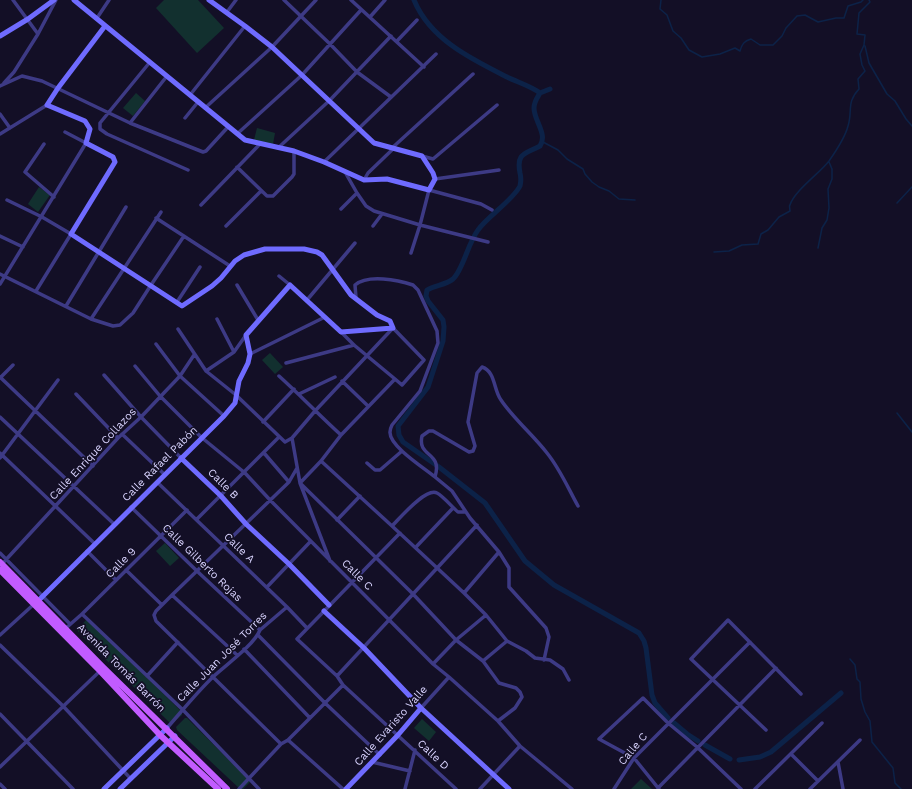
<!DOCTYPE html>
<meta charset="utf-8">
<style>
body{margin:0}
canvas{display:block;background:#130f26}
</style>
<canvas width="912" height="789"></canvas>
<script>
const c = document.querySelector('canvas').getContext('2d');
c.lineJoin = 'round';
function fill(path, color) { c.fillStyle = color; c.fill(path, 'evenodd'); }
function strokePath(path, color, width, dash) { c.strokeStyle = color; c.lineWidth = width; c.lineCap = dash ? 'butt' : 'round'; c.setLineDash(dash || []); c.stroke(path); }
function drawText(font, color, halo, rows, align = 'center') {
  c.font = font + ' "Work Sans",sans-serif'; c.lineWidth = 3.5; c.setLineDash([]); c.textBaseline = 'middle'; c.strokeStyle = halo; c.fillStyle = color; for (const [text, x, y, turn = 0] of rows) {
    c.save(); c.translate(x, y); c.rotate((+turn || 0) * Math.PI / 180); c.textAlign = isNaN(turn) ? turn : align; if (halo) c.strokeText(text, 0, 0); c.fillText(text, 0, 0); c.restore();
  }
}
const green = new Path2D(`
 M164,0h34l26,28 -27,25 -41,-45z
 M136,93l9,8 -12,15 -10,-8z
 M257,128l18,5 -2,11 -19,-4z
 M39,187l11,8 -12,17 -10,-8z
 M270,353l13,14 -8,7 -13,-14z
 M165,543l14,15 -9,8 -14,-15z
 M86,620l3,1 93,91v3l-9,8 -4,-1 -88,-87 -4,-5z
 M185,718h2l62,62 1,2 -7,7h-3l-63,-59 -1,-3z
 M422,719l14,13 -7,9 -15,-13z
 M641,779l11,10h-21z`);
const stream = new Path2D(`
 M661,0l-1,9 7,6 6,16 8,7 8,12 13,7 18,-3 15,-6 5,3c2,-7 4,-10 11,-12l9,6h13l9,-9 4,-8 11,-12 8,-1 13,7 18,-4h8l4,-12 13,-4 2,-2
 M865,46l4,17 18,31 8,7 11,18 6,7
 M543,142l15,8 9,9 16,10 2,5 7,8 7,5 10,4 10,8 16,1
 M897,203l15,-16
 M818,248l4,-20 5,-8 2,-12 -1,-19 4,-10v-10l-3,-7
 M714,252l15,-1 13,-6 16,-1 3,-10 7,-4 11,-13 11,-6c0,-1 -1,-6 0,-6 4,-14 30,-32 39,-44 7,-10 16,-23 19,-35 5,-16 -2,-23 11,-37l-1,-10 7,-8 -3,-6 -2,-11 4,-9 1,-10 -8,-1 2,-21 11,-11 -1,-2
 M897,413l15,19
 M850,659l5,6 2,14 3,3 1,17 4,13 5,9 2,21 21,26 2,15 6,6`);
const canal = new Path2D(`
 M414,0c16,39 57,59 93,77 10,5 24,9 33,16 -3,5 -6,9 -6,15 0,13 14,26 6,38 -15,8 -24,7 -20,27 1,4 1,9 0,13 -7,14 -33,31 -42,44 -10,13 -15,40 -25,49 -7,6 -18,6 -26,11l-1,6 2,5 15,19 1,7 -1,14 -15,46 -30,39 1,9 4,7 36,25 46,36 40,58 29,24 85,48 5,8 2,7 6,47 3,8 13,15
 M540,93l10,-4
 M674,723l13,11 11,7
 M705,745l25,14
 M739,760l21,-3 11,-5 70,-59`);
const street = new Path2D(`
 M13,0l25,34
 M284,0l46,44 27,28 34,25
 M351,0l73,67
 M227,12l9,-12
 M370,17l15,-17
 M97,18l12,-18
 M397,41l20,-21
 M150,62l-50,61v6l7,5 81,36
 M4,83l10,-11 24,-38 18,-34
 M0,86l22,-10 20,5 88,42 73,29 3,-1 22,-24
 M190,95l55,-69
 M205,108l67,-61 44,-47
 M0,114l10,14
 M185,118l13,-16
 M130,123l37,-47
 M0,134l47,-29
 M237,134l65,-59 59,-65
 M44,144l-19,28 29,25
 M278,148l52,-48 61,-64
 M392,148l81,-74
 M422,156l11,3 64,-54
 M324,162l112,-108
 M237,167l30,29h6l19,-19 2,-3v-23
 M345,172l12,21 9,13 8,5 46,14 68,17
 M435,179l64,-9
 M364,180l4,-7 26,-25
 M7,200l35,17 29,17 -35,57
 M201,205l59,-61
 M341,209l16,-16
 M156,218l74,48
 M226,226l35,-35
 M373,226l9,-12
 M0,236l23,11
 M411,253l9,-28 9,-35 52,14 11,6
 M0,274l91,45 22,7 7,-1 13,-12 18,-28 33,-49
 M279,276l11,9
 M0,284l86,-141 -21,-11
 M237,285l21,35
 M356,298l-1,-13c13,-11 43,-5 58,0l5,5 19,41 1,12 -18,48 -28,34c-1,2 -2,4 -2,7 -1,14 34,36 45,45
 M307,300l48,-57
 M177,302l23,-35
 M66,306l60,-99
 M91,319l70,-107
 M217,319l17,33
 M178,329l28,42 28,-19 12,-17
 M341,332l13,13 41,34
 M156,344l24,32 44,40
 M250,354l75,-37
 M286,363l68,-18
 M135,366l25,30 41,41 44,36 25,27 163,164 16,13 49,44 22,25 52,43
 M206,371l30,24 49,47 7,-4
 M104,375l37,42 40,41
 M279,376c21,19 41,40 62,59
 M0,377l93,89
 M0,378l13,-13
 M342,381l26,25
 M76,394l42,44
 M299,394l36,-17
 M0,417l114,107
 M263,422l31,-33
 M122,434l42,40
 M0,453l94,90
 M264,453l25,29
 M0,458l58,-78
 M321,461l-21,22 113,111 43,46 27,21 16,22 17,5 4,4 2,5 -7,11 -17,13
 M367,463l8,7h5l22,-19
 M157,482l130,125 20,21
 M131,507l67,65 62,58
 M197,519l82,-82
 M337,520l23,-24
 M392,526c8,-8 34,-39 45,-33 6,3 15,14 21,19h8
 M400,533l-103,106 40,37 6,9 113,104
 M416,547l37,-39
 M87,551l29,29
 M0,553l70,71
 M330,561l-30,-78 -8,-45 23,-27 78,-83 31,32 -22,25 -7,-6 -54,56 -20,26 71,65 72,67 22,22 21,26 19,10 9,7 15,2 13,9 6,11
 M2,564l116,-126 23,-21 39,-41 14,-21
 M126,570l36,35
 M267,587l43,-45
 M464,593l35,-41
 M172,595l65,60
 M82,614l101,96 76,79
 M66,628l16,-14 105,-104
 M0,635l33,-30
 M258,635l67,68 55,52
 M0,645l63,61 68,73
 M244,649l66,69
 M544,660l5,-23 -3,-9 -37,-41v-19l-10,-16 -29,-34 -18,-27 -17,-14c8,-26 -18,-19 -13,-41l7,-5h4l36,21 4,-1 2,-5 -7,-24 9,-49 5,-6c14,5 11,22 19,33 12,18 32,35 46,53 13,16 21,35 31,53
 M483,661l24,-20
 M433,664l23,-24 30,-25
 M147,676l31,-34
 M337,676l140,-151
 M421,708l28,-31
 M0,714l73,75
 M167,728c15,-17 30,-36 47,-52 13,-12 40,-31 46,-46l27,-23
 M766,730l-75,-71 37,-39 73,74
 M288,740l55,49
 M281,744l-125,-123 -2,-6 2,-4 16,-16 117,-113 8,-14
 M791,754l27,27
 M372,762l38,9
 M838,762l5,27
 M0,767l100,-96
 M0,784l5,5
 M658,788l118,-120
 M239,789l42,-45 7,-4 55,-55
 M405,789l10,-39
 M480,789l40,-43
 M614,789l20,-31 116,-116
 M659,789l-25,-31 -35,-19 44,-41 25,25 29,24 44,42
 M755,789l67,-66
 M810,789l50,-49`);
const secondary = new Path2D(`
 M74,0l171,140 49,11 30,11 40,18 23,-1 42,11 6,-11 -2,-6 -11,-17 -48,-13 -102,-96 -27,-21 -36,-26
 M0,36l28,-17 26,-19
 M181,458l40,38 25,28 43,40 40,41
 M36,603l188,-187 11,-13 4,-22 9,-18 2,-9 -4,-19 44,-50 51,47 52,-4 -3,-7 -13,-6 -26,-20 -29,-40 -5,-3 -13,-3h-39l-21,6 -9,6 -14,17 -9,8 -30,20 -111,-72 44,-72 -2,-5 -27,-14 4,-14 -5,-8 -38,-16 11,-17 47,-62
 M324,611l40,37 57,60 88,81
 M104,789l63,-61
 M120,789l55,-53
 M346,789l52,-54 23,-27`);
const primary = new Path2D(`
 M0,562l103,105 124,122
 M0,570l100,101 60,64 58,54`);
const streetNames = [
 ["Calle Enrique Collazos",93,454,-47],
 ["Calle Rafael Pabón",160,464,-45],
 ["Calle B",223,484,45],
 ["Calle A",239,548,44],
 ["Calle 9",121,563,-45],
 ["Calle Gilberto Rojas",202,563,44],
 ["Calle C",357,575,45],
 ["Calle Juan José Torres",222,657,-45],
 ["Avenida Tomás Barrón",121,668,45],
 ["Calle Evaristo Valle",391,726,-48],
 ["Calle C",633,749,-50],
 ["Calle D",433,755,43]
];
fill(green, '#12302f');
strokePath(stream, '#0c2248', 1.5);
strokePath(canal, '#0c2248', 5);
strokePath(street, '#3d3a85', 3.5);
strokePath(secondary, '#6f6bff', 5);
strokePath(primary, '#c25bff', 6);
drawText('11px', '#d9d4ff', '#130f26', streetNames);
</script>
